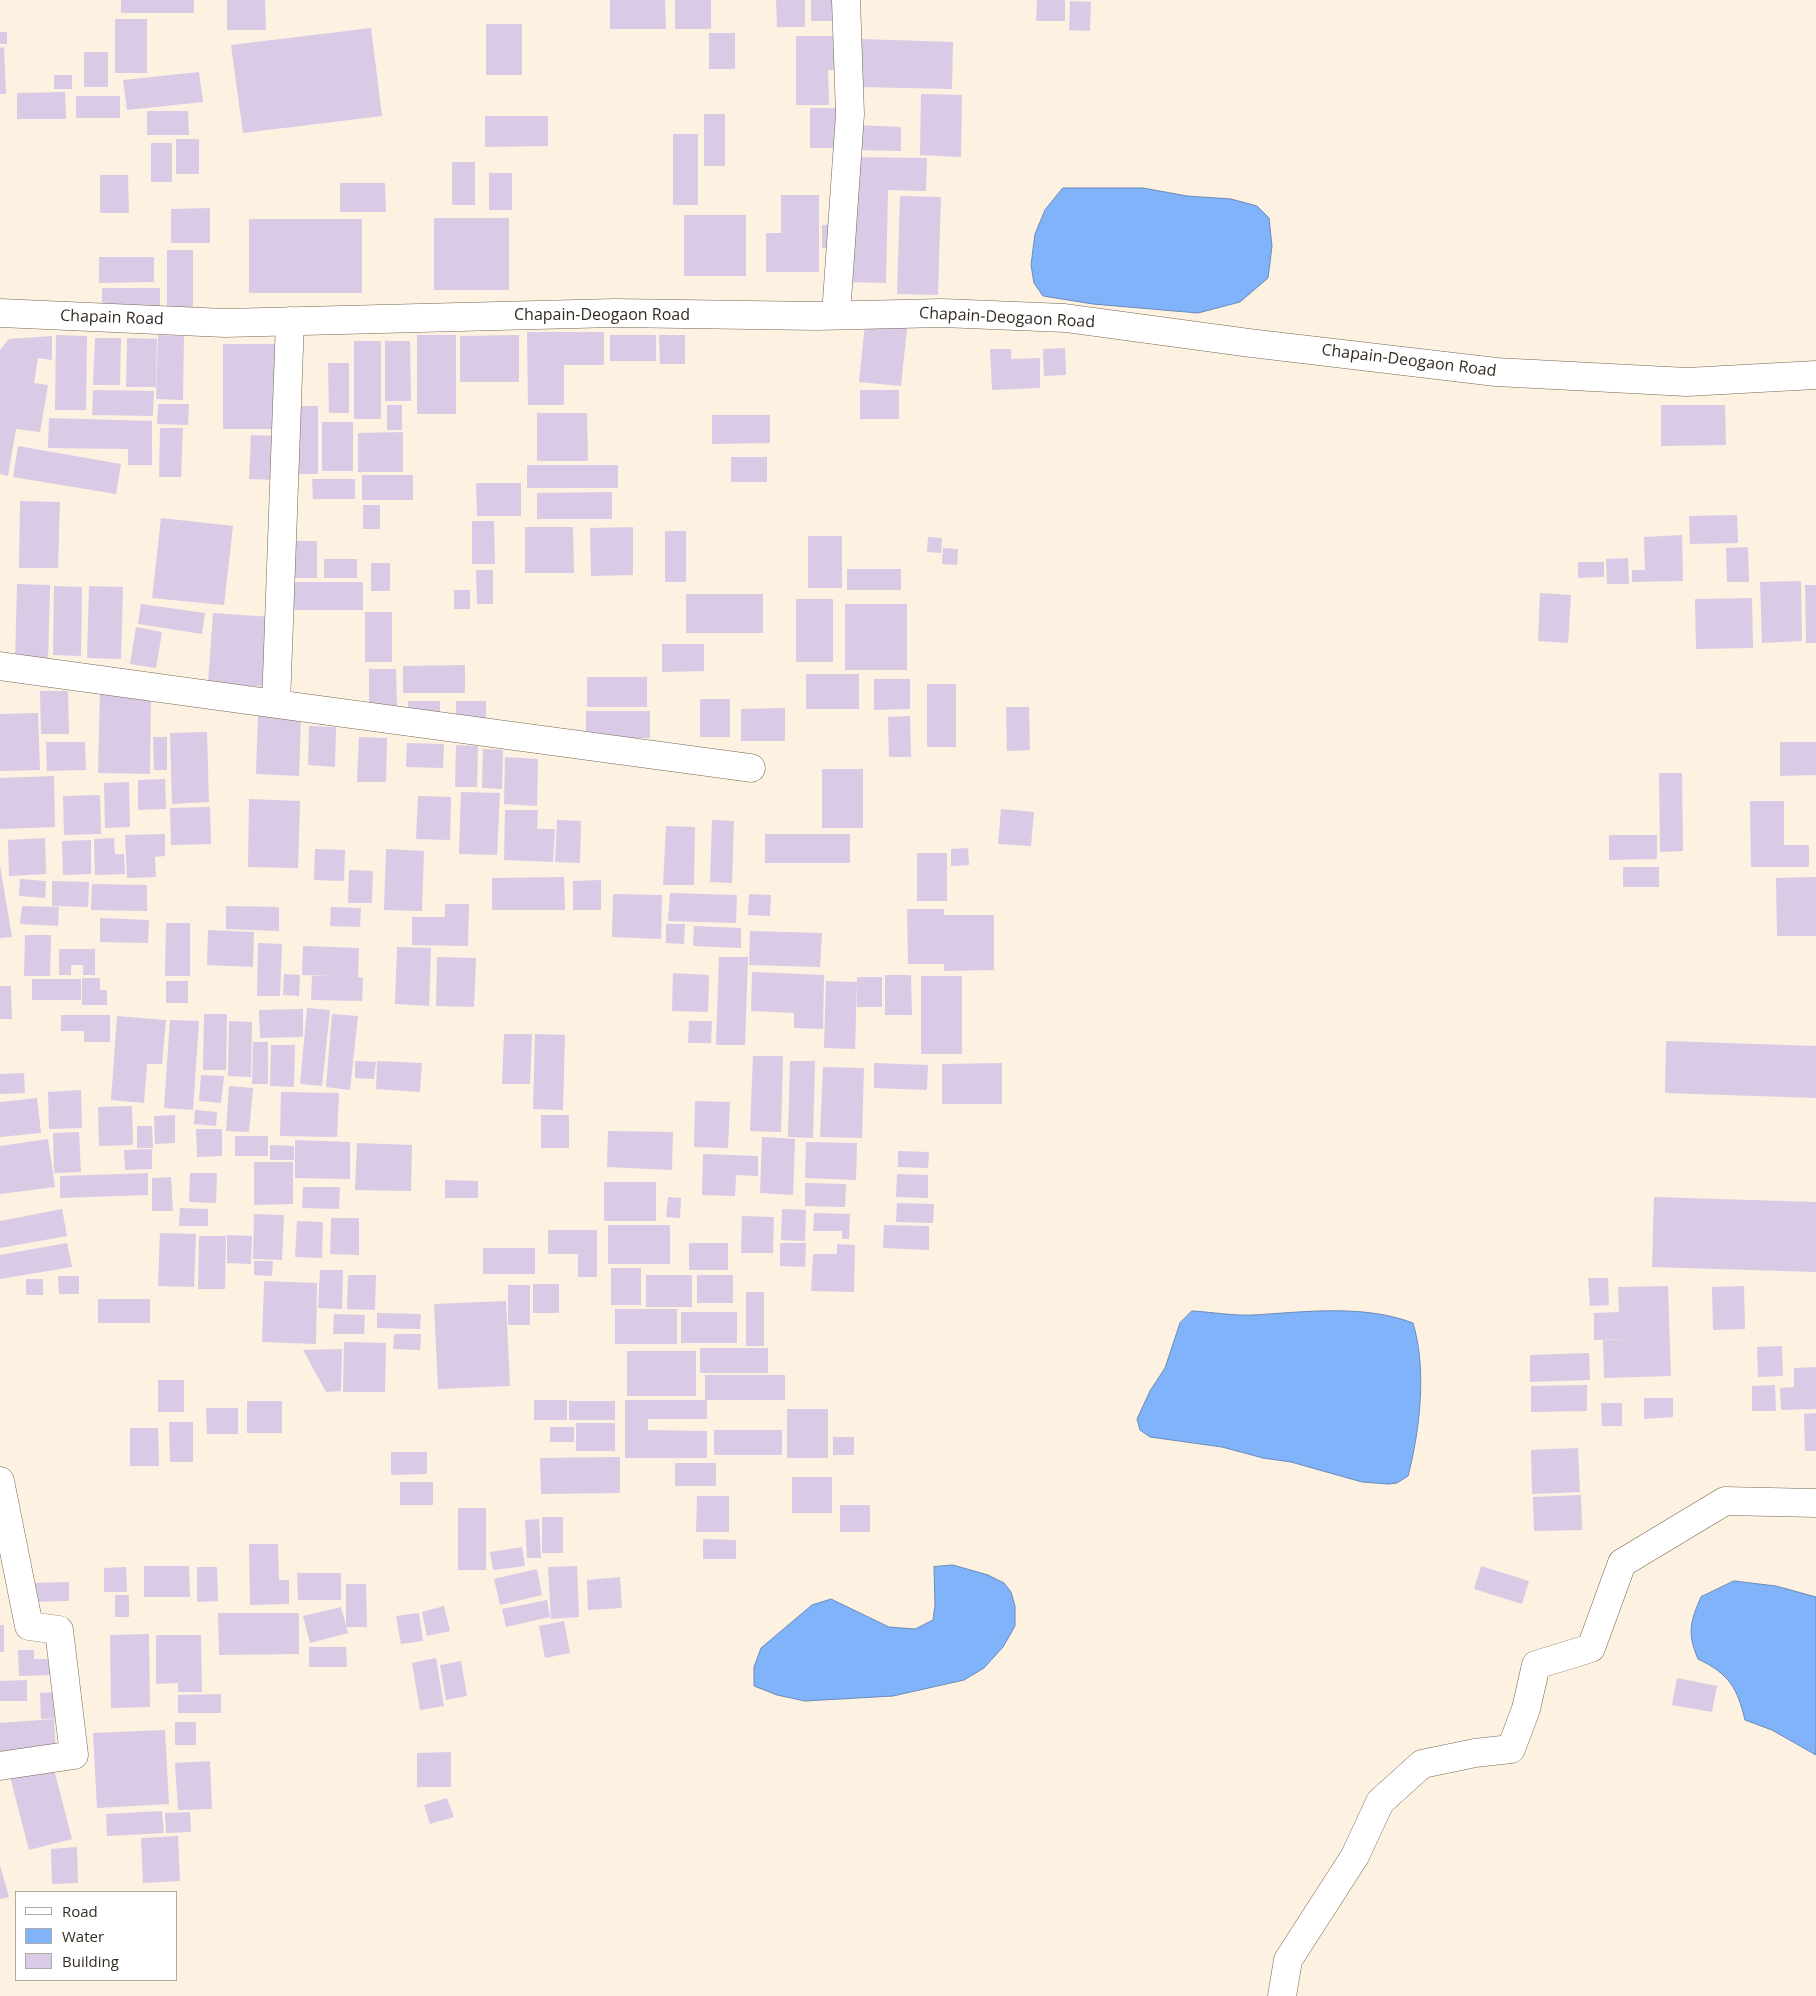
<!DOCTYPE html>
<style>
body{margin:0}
#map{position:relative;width:1816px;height:1996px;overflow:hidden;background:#fdf1e1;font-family:"Open Sans",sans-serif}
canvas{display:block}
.legend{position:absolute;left:15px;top:1891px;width:162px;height:90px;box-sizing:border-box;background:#fff;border:1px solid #adaba7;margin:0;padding:6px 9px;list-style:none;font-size:15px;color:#332c22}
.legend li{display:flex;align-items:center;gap:10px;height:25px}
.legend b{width:25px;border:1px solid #adaba7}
</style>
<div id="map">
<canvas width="1816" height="1996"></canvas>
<ul class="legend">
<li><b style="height:6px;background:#fff"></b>Road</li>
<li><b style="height:14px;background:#81b3fa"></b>Water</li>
<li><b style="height:14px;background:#d9cae6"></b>Building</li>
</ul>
</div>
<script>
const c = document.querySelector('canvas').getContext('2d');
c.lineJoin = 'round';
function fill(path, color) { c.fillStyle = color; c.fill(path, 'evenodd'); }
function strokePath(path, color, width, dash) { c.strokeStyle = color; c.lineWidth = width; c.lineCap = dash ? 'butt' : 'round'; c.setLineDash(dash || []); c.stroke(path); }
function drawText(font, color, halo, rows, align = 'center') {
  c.font = font + ' "Open Sans",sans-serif'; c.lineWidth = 4.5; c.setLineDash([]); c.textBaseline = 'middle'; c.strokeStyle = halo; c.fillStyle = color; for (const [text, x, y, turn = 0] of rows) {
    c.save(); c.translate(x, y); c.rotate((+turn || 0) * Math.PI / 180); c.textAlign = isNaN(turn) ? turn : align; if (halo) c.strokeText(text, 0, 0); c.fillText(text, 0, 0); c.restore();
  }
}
const water = new Path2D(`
 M1063,188h80l44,8 44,3 26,7 12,12 3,28 -4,32 -28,24 -42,11 -105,-9 -50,-8 -9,-13 -3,-18 4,-31 10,-24z
 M1192,1311c20,1 41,5 61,4 52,-3 110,-11 160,8 14,46 7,107 -5,153l-11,7 -9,1 -26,-2 -71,-20 -28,-4 -41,-11 -72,-10 -10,-7 -3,-11 13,-28 15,-23 15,-45z
 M953,1565l35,10 16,8 7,9 4,14v20l-12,21 -19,21 -20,12 -71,16 -88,5 -28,-6 -23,-9v-19l7,-19 51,-43 19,-6 58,28 26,2 18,-9 2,-15 -1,-38z
 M1734,1581l42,5 40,11v158l-44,-25 -27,-10c-8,-33 -16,-46 -47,-61 -11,-26 -8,-37 3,-62z`);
const building = new Path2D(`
 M121,0h73v13h-73z
 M227,0h38l1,30h-39z
 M610,0h55l1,29h-56z
 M675,0h36v29h-36z
 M776,0h29v27h-28z
 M811,0h25v21h-25z
 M1037,0h28v21h-29z
 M1070,1l21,1 -1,29 -21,-1z
 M115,19h32v54h-32z
 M486,24h36v51h-36z
 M371,28l11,88 -139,17 -12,-88z
 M0,32h7v12h-7z
 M709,33h26v36h-26z
 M796,36h47v34h-15l1,35h-33z
 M862,39l91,3 -1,47 -92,-2z
 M4,47l2,47h-6v-46z
 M84,52h24v35h-24z
 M199,72l4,30 -76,8 -4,-30z
 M54,75h18v14h-18z
 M65,92l1,27h-49v-26z
 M921,94l41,1 -1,62 -41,-2z
 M76,96h44v22h-44z
 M810,108h30v40h-30z
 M147,111h41l1,24h-42z
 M704,114h21v52h-21z
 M485,116h63v30l-63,1z
 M855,125l46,2v24l-47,-1z
 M673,134h25v71h-25z
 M176,139h23v35h-23z
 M151,143h21v39h-21z
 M851,157l76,1 -1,33 -38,-1 -2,93 -38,-1z
 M452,162h23v43h-23z
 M489,173h23v37h-23z
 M100,175h28l1,38h-29z
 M340,183h45l1,29h-46z
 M781,195h38v77h-53v-39h15z
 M900,196l41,1 -3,98 -41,-1z
 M210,208v35h-39v-34z
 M684,215h62v61h-62z
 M434,218h75v72h-75z
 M249,219h113v74h-113z
 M834,224v24h-12v-23z
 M167,250h26v60h-26z
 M99,257h55v25l-55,1z
 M102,288h58v22h-58z
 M865,324l42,4 -6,58 -42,-4z
 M527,332h77v33h-40v40h-36z
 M56,335l31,1 -1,74h-31z
 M158,335l26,1 -1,64 -27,-1z
 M417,335h39v79h-39z
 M519,335v47h-59v-46z
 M610,335h46v26h-46z
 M659,335h26v29h-25z
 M52,336v24l-14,-2 -4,25 14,2 -8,47 -24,-3 -8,47 -8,-2v-124l9,-11z
 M95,338h26l-1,47h-27z
 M127,338l30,1 -1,48h-30z
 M354,341h27v78h-27z
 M385,341h25l1,60h-26z
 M223,344h59v85h-59z
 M1065,348l1,27 -22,1 -1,-27z
 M990,349h21v10l29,-1v30l-48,2z
 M328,363h21v50h-20z
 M93,390l61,1 -1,25 -61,-1z
 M860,390h39v29h-39z
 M158,404h31l-1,21 -31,-1z
 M387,405h15v25h-15z
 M1661,405h64l1,40 -65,1z
 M291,406h27v68h-27z
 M537,413h50l1,48h-51z
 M712,415h58v28l-58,1z
 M49,418l103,3v44h-24v-16l-80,-1z
 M322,422h31v49h-31z
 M160,428h23l-2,49h-22z
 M403,432v40h-45v-39z
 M251,435l25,1v44l-27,-1z
 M18,446l103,18 -5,30 -103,-17z
 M731,457h36v25h-36z
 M527,465h91v23h-91z
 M362,475h51v25h-51z
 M312,479h43v20h-42z
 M476,483h45v33h-44z
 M612,492v27h-75v-26z
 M20,501l40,1 -2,66h-39z
 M363,505h17v24h-17z
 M1737,515l1,28 -48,1 -1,-28z
 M161,518l72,8 -9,79 -72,-7z
 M472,521h22l1,43h-23z
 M525,527h48l1,46h-49z
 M633,527v48l-42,1 -1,-48z
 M665,531h21v51h-21z
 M1682,535l1,46 -51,1v-12h13l-1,-33z
 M808,536h34v52h-34z
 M928,537l14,1 -1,15 -14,-1z
 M291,541h26v37h-26z
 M1748,547l1,35h-22l-1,-34z
 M943,548l15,1 -1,16 -15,-1z
 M1628,558l1,26h-22l-1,-25z
 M324,559h33v19h-33z
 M1578,562h26v15l-26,1z
 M371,563h19v28h-19z
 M847,569h54v21h-54z
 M476,570h17v34h-16z
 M1801,581l1,60 -40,2 -2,-61z
 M291,582h72v28h-72z
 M17,584l33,1 -2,77 -33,-1z
 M1805,585h11v58h-10z
 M54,586l28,1 -1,69 -28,-1z
 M89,586l34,1 -2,72 -34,-1z
 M454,590h16v19h-16z
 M1540,593l31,2 -3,48 -30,-2z
 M686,594h77v39h-77z
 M1752,598l1,50 -57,1 -1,-50z
 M796,599h37v63h-37z
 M141,604l64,9 -3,21 -64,-10z
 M845,604h62v66h-62z
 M365,612h27v50h-27z
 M213,613l59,4 -4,70 -60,-4z
 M136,627l26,5 -6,36 -26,-4z
 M662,644h42v27l-42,1z
 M465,665v28h-62v-27z
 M369,669h27l1,40h-28z
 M806,674h53v35h-53z
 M587,677h60v30h-60z
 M874,679h36v30l-36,1z
 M927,684h29v63h-29z
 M40,691h28l1,43h-28z
 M100,691h51l-1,83 -52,-1z
 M700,699h30v38h-30z
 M408,701h32v19h-32z
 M456,701h30v22h-30z
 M1006,707h23l1,43 -23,1z
 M785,708v33h-44v-32z
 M586,711h64v27h-64z
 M38,713l2,57 -40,1v-57z
 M258,716l43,2 -2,58 -43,-2z
 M910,716l1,41h-22l-1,-40z
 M309,726l27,1 -1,40 -27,-2z
 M207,732l2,70 -37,2 -2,-71z
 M153,737h14v33h-13z
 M359,737l28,1 -1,44h-29z
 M46,742h39l1,28 -39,1z
 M1780,742h36v33l-36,1z
 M407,743l37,1 -1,24 -37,-1z
 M456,745l22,1 -1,41h-22z
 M483,749l20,1 -1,39 -20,-1z
 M505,757l33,2 -1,47 -33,-2z
 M822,769h41v59h-41z
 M1659,773h23l1,78 -23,1z
 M54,776l1,51 -55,2v-51z
 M165,779l1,30 -28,1v-30z
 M129,782l1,45 -25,1 -1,-45z
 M461,792l39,1 -3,62 -38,-1z
 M100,795l1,39 -37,1 -1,-39z
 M418,796l33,1 -1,43 -34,-1z
 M249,799l51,2 -2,67 -50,-1z
 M1750,801h34v44h25v22h-58z
 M210,807l1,37 -40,1 -1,-37z
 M1001,809l33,3 -3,34 -33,-2z
 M505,810h33l-1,19h18l-2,33 -49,-2z
 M557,820l24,1 -1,42 -25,-1z
 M712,820l22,1 -2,62 -22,-1z
 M666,826l29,1 -1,58h-31z
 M165,834v22l-10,1 1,20 -29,1 -2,-43z
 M765,834h85v29h-85z
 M1609,835h48v24l-48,1z
 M45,838l1,36 -37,2 -1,-36z
 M114,838l1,16h9l1,20 -30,1 -1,-36z
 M91,840v34l-28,1 -1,-34z
 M968,848l1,17 -18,1v-17z
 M315,849l30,1 -1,31 -30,-1z
 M386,849l38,2 -2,60 -38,-1z
 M917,853h30v48h-30z
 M0,866l12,71 -12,1z
 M1623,867h36v20h-36z
 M349,870l24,1 -1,32h-24z
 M564,877l1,33h-73v-32z
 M1816,877v59h-39l-1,-58z
 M20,879l26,2 -1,17 -26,-2z
 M601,880v30h-28v-29z
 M52,881l37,1 -1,25 -36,-1z
 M92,884l55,1v26l-56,-1z
 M670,893l67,2 -1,28 -68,-2z
 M613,894l49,1 -1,44 -49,-2z
 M749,894l22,1 -1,21 -22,-1z
 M445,904h24l-1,42 -56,-1v-28h33z
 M22,906l37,1 -1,19 -38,-2z
 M226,906l53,1v24l-53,-2z
 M331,907l30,1 -1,19 -30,-1z
 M907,909h37v6h50v55l-50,1v-7h-36z
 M100,918l49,2 -1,23 -48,-1z
 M166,923h24v53h-25z
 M666,924h19l-1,20 -18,-1z
 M694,926l47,2v20l-48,-2z
 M208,930l46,2 -1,35 -46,-2z
 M750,931l72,2 -2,34 -71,-2z
 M25,935h26l-1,41h-26z
 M258,943l24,1 -2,52h-23z
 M303,946l56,2 -1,29 5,1 -1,23 -51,-1 1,-24h22l-32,-1z
 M397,947l34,1 -2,58 -34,-2z
 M59,949h36v26h-12v-10h-12v10h-12z
 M437,957l39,1 -2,49 -38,-1z
 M719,957h29l-3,88h-29z
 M752,972l72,3 -1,54 -29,-1v-15l-43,-2z
 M673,973l36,2 -1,37 -36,-1z
 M284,974l16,1 -1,21 -16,-1z
 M885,975h26l1,40h-27z
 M921,976h41v78h-41z
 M857,977h25v30h-25z
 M82,978h18v12h7v15h-25z
 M32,979h49v21h-49z
 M166,981h22v22h-22z
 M826,981l31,1 -2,67 -31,-1z
 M0,986h11l1,33h-12z
 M307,1008l23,2 -8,76 -22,-2z
 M303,1009v28l-43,1 -1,-28z
 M204,1014h23l-1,56h-23z
 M332,1014l26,2 -8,74 -24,-3z
 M61,1015h49v27h-26v-11h-23z
 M117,1016l49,4 -4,44h-15l-3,39 -33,-3z
 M170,1020l29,1 -6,89 -29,-2z
 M229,1021l23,1 -1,55 -23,-1z
 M689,1021h23l-1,22h-23z
 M504,1034h28l-2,50h-28z
 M535,1034l30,1 -2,75 -30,-1z
 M1666,1041l150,5v52l-151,-5z
 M253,1042h15v42h-16z
 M271,1045h24l-1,42 -24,-1z
 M753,1056h30l-2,76 -31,-1z
 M355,1061l21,1 -2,17 -19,-1z
 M377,1061l45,2 -2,29 -44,-3z
 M790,1061h25l-2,77 -25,-1z
 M874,1063l54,2 -1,25 -53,-2z
 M1002,1063v41h-60v-40z
 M823,1067l41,1 -2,70 -42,-1z
 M24,1073l1,20 -25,1v-20z
 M201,1075l23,1 -3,27 -22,-2z
 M229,1086l24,2 -4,44 -23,-1z
 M81,1090l1,38 -33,1 -1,-37z
 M281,1092l58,1 -2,44 -57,-1z
 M37,1098l4,35 -41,4v-35z
 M695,1101l35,1 -2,46 -34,-1z
 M132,1106l1,39 -34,1 -1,-39z
 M195,1110l22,2 -1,14 -22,-2z
 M175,1115v28l-20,1 -1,-28z
 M541,1115h28v33h-28z
 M137,1126h15l1,22h-16z
 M196,1129h26v27l-25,1z
 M608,1131l65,1 -1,38 -65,-3z
 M79,1132l2,40 -27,1 -1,-40z
 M235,1136h33v20h-33z
 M762,1137l33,2 -2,56 -33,-2z
 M48,1139l7,48 -55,7v-48z
 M295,1140l55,2v37l-55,-1z
 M806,1142l51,1 -1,37 -51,-2z
 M357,1143l55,2 -1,46 -56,-1z
 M270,1145l24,1v14h-24z
 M152,1149v20l-27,1 -1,-20z
 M898,1151l31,1 -1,16 -30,-1z
 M703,1154l55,2v20l-22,-1 -1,21 -33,-1z
 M254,1162h39v42l-39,1z
 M148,1173v22l-88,3v-22z
 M190,1173h27l-1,30 -27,-1z
 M897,1174l31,1v23l-32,-1z
 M171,1177l2,34h-21v-33z
 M445,1180l33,1v17h-33z
 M604,1182h52v39h-52z
 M805,1183l41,1 -1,23 -40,-1z
 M303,1187h37l-1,22 -37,-1z
 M668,1197l13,1 -1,20 -14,-1z
 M1654,1197l162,5v70l-164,-5z
 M897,1203l37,1 -1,19 -37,-1z
 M180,1208l28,1v17h-29z
 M62,1209l5,27 -67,12v-27z
 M782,1209l24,1 -1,31 -24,-1z
 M814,1213l36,1 -1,25h-7v-8h-29z
 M254,1214l30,1 -2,45 -29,-1z
 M742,1216l32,1 -1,36h-32z
 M331,1218h28v37l-29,-1z
 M297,1221l26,1 -1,36 -27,-1z
 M608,1225h62v39h-62z
 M884,1225l45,1v24l-46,-2z
 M548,1230h49v47h-19v-23h-30z
 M160,1233l36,1 -2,53 -36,-1z
 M227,1235l25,1 -1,28 -24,-1z
 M199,1236h27l-1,53h-27z
 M67,1243l5,24 -72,12v-24z
 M689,1243h39v27h-39z
 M780,1243h26l-1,24 -25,-1z
 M837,1244l18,1 -1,47 -43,-1 2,-37h24z
 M483,1248h52v26h-52z
 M254,1261h19l-1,15 -18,-1z
 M611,1268h30v37h-30z
 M320,1270h23l-1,39 -24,-1z
 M348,1275h28l-1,35 -28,-1z
 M646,1275h46v32h-46z
 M697,1275h36v28h-36z
 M58,1276h21v18h-20z
 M1588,1278h20l1,27 -19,1z
 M26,1279h17v16h-17z
 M264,1281l53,2 -1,61 -54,-2z
 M533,1284h26v29h-26z
 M508,1285h22v40h-22z
 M1668,1286l3,90 -67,2 -1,-38 28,-1 -37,1v-27l25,-1 -1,-25z
 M1744,1286l1,43 -32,1 -1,-43z
 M746,1292h18v54h-18z
 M98,1299h52v24h-52z
 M506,1301l4,85 -72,3 -4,-85z
 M615,1309h62v35h-62z
 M681,1312h56v31h-56z
 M377,1313l44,1 -1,15 -43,-1z
 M334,1314l31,1 -1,19h-31z
 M394,1334h27l-1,16 -27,-1z
 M344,1342l42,1 -1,49h-42z
 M1782,1346l1,30 -25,1 -1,-30z
 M700,1348h68v25h-68z
 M342,1349l-1,42 -15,1 -23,-42z
 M627,1351h69v45h-69z
 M1589,1353l1,27 -60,2v-27z
 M1816,1367v42l-35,1 -1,-22 14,-1v-19z
 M705,1375h80v25h-78v19h-59v11l59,1v27h-82v-58h80z
 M158,1380h26v32h-26z
 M1587,1385v26l-56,1v-26z
 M1775,1385l1,26h-24v-25z
 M1644,1398h29v19l-29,2z
 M534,1400h33v20h-33z
 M247,1401h35v32h-35z
 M569,1401h46v19h-46z
 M1601,1403h21v23h-20z
 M206,1408h32v26h-31z
 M787,1409h41v49h-41z
 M1816,1413v38h-11l-1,-37z
 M169,1422h24v40h-23z
 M576,1423h39v28h-39z
 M550,1427h24v15h-24z
 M130,1428h28l1,38h-29z
 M714,1430h68v25h-68z
 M833,1437h21v18h-21z
 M1578,1448l2,44 -48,2 -1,-44z
 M391,1452h36v22l-36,1z
 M620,1457v36l-79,1 -1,-36z
 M675,1463h41v23h-41z
 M792,1477h40v36h-40z
 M400,1482h33v23h-33z
 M1581,1495l1,35 -48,1 -1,-34z
 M697,1496h32v36h-33z
 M840,1505h30v27h-30z
 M458,1508h28v62h-28z
 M542,1517h21v36h-21z
 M539,1519l2,39h-14l-2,-38z
 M703,1539l33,1v19h-33z
 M249,1544h29l1,36h10v24l-39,1z
 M522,1547l3,19 -32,4 -3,-18z
 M144,1566h45l1,31h-46z
 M577,1566l2,51 -28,2 -3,-52z
 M1481,1566l48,15 -7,23 -48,-15z
 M126,1567l1,25h-23v-24z
 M197,1567h20l1,34 -21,1z
 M537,1569l5,26 -42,10 -6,-26z
 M297,1573h44v27h-43z
 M620,1577l2,31 -34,2 -1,-30z
 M69,1582v19l-38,1v-19z
 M346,1584h20l1,43h-21z
 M115,1595h14v22h-14z
 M547,1600l3,17 -44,10 -4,-18z
 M444,1606l6,25 -23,5 -5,-24z
 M341,1607l7,26 -38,10 -7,-27z
 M218,1613h81v41l-80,1z
 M419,1613l4,28 -22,3 -5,-28z
 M564,1621l6,32 -25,5 -6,-32z
 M0,1625h4v27h-4z
 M149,1634l1,73 -39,1 -1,-73z
 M156,1635h45l1,57h-24v-9l-22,1z
 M309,1647h37l1,20h-38z
 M18,1650h16v9h18l1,16 -34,1z
 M436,1658l8,48 -24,4 -8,-47z
 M461,1661l6,35 -21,4 -6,-35z
 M1677,1678l40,8 -5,26 -40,-7z
 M27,1680v21h-27v-20z
 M61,1692l2,26 -22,1 -1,-26z
 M221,1694v19h-43v-18z
 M54,1719l2,33 -56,3v-32z
 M175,1722h21v23h-21z
 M165,1730l4,74 -72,4 -4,-75z
 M451,1752v35h-34v-34z
 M51,1758l21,81 -43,11 -21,-81z
 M210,1761l2,48 -34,1 -3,-47z
 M447,1798l7,19 -24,7 -6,-19z
 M162,1811l2,22 -57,3 -1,-22z
 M190,1812l1,20 -25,1 -1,-20z
 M178,1836l2,45 -37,2 -2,-45z
 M77,1847l1,36 -26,1 -1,-35z
 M0,1865l9,32 -9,2z`);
const minor = new Path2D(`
 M0,313l225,10 390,-10 202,3 125,-3 123,5 185,25 246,29 191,10 129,-7
 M836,315l14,-201 -4,-114
 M0,666l276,38 14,-383
 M276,704l475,64
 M0,1481l29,145 30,4 15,125 -74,11
 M1282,1996l6,-36 67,-104 25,-54 42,-38 53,-11 36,-4 15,-40 10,-44 55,-17 31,-85 103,-62 91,2`);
const streetNames = [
 ["Chapain-Deogaon Road",602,315],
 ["Chapain Road",112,318,2],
 ["Chapain-Deogaon Road",1007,318,3],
 ["Chapain-Deogaon Road",1409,361,7]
];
fill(water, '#81b3fa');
strokePath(water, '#6a8ab9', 1);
fill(building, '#d9cae6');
strokePath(minor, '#77664f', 29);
strokePath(minor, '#fff', 28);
drawText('16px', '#332c22', '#fff', streetNames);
</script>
